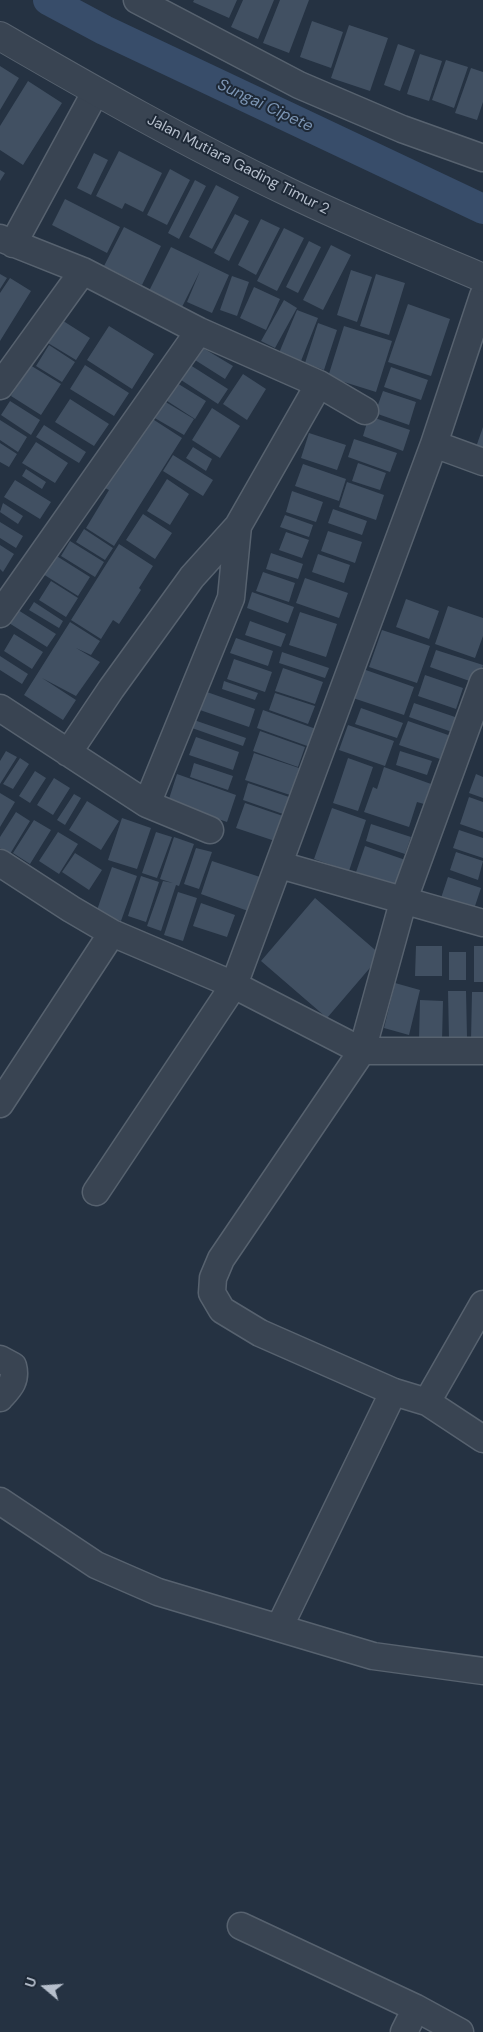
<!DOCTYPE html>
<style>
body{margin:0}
#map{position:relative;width:483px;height:2032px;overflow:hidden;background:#253242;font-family:"DM Sans",sans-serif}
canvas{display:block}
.north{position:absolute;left:20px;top:1962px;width:50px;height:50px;-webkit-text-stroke:4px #1e2937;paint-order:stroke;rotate:288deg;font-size:14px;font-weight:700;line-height:20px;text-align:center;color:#b6bfcc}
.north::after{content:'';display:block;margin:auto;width:18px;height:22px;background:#b6bfcc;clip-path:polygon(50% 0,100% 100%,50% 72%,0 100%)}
</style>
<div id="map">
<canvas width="483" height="2032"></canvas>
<div class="north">U</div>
</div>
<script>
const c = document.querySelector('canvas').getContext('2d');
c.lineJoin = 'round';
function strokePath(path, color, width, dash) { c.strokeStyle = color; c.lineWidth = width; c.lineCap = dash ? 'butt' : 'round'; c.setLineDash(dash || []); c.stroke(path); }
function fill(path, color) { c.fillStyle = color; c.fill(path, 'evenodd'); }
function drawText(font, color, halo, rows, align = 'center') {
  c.font = font + ' "DM Sans",sans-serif'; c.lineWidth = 4; c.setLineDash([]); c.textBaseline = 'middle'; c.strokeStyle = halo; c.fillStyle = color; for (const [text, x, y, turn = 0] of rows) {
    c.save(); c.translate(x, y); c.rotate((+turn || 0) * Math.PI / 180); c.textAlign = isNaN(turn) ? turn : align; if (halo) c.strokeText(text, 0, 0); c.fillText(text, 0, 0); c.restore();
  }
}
const canal = new Path2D(`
 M48,0l56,30 379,179`);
const building = new Path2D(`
 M194,0h43l-8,18 -36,-16z
 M243,0h31l-16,39 -27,-12z
 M280,0h29l-20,53 -26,-10z
 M312,21l31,11 -12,36 -31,-11z
 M349,25l39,13 -18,53 -39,-13z
 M398,44l17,6 -15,41 -16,-6z
 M420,54l22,7 -13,40 -22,-7z
 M446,60l22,7 -14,41 -22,-8z
 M0,66l19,12 -19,32z
 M471,68l12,4v30l-6,18 -22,-7z
 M28,81l34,22 -39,62 -23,-15v-24z
 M119,151l43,22 -19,39 -18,-9 -3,6 -26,-13z
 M94,153l14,7 -17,35 -14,-7z
 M170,169l20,11 -23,45 -20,-10z
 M0,170l5,3 -5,8z
 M195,180l11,6 -27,53 -11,-6z
 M216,185l23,12 -27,52 -23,-12z
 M65,199l55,28 -13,26 -55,-28z
 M235,214l14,7 -20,40 -15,-8z
 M261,219l19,9 -24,47 -18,-10z
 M124,227l37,19 -19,39 -38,-19z
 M284,228l20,10 -27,53 -20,-10z
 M309,241l12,6 -23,46 -12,-6z
 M331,245l20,10 -28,55 -20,-10z
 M171,247l58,28 -17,38 -25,-11 13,-31 -18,36 -33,-16z
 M351,270l21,7 -15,45 -20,-7z
 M0,274l7,4 -7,11z
 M376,274l29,9 -16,52 -29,-9z
 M232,276l17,6 -12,34 -17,-6z
 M10,278l21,13 -31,50v-48z
 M254,287l26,12 -14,31 -26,-12z
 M284,300l13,8 -22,40 -14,-7z
 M408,304l42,15 -19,57 -43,-14z
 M297,310l21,8 -17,43 -22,-8z
 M57,317l33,21 -14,22 -33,-20z
 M318,323l19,7 -13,40 -19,-7z
 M109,326l45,28 -22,35 -45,-29z
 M344,326l48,15 -16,51 -48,-15z
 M49,345l26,17 -13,20 -26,-16z
 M203,348l30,18 -8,13 -30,-19z
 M187,363l41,26 -10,15 -40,-26z
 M30,365l31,19 -20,31 -30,-19z
 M85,365l44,28 -15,23 -44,-27z
 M391,367l37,13 -7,20 -37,-13z
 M243,374l23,15 -19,31 -24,-16z
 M172,380l34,21 -11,18 -34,-22z
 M383,391l33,11 -7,23 -34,-12z
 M70,399l39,25 -15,22 -39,-24z
 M10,401l30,19 -9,15 -30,-20z
 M164,401l30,18 -10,16 -31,-18z
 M212,408l28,18 -20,32 -28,-18z
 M369,416l41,14 -7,21 -40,-15z
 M151,418l31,20 -68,108 -28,-18 23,-38 -4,-2 19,-34 3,2z
 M0,420l27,17 -9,15 -18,-12z
 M44,425l42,27 -7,11 -43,-26z
 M483,427v26l-8,-3z
 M309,433l37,12 -9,25 -36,-12z
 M354,439l43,14 -7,19 -42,-15z
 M36,442l32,21 -13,20 -33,-20z
 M0,443l17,11 -8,13 -9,-5z
 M193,447l19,12 -6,12 -20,-13z
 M173,455l40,25 -10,16 -40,-25z
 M358,463l28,10 -6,17 -28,-9z
 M303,464l43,15 -7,22 -44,-15z
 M26,469l20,13 -4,7 -20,-13z
 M167,479l22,15 -19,31 -23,-14z
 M15,480l36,22 -11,17 -36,-22z
 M347,482l37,13 -8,25 -37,-13z
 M292,491l31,11 -7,20 -30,-10z
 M3,503l20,13 -5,8 -18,-12z
 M333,509l34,12 -5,14 -34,-12z
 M143,514l29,19 -17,26 -29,-19z
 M285,515l28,10 -4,12 -29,-10z
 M0,522l23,14 -7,12 -16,-10z
 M84,529l29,19 -8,12 -29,-18z
 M328,531l34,11 -7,21 -34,-12z
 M286,532l23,8 -7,18 -23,-8z
 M70,541l34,21 -9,15 -34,-21z
 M119,544l34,22 -14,22 2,2 -22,34 -6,-4 -12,19 -30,-19z
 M0,545l14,9 -11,18 -3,-3z
 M271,553l32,11 -5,15 -32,-10z
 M318,554l32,11 -6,18 -32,-11z
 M55,555l35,22 -12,19 -35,-22z
 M263,572l32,11 -6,19 -33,-11z
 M305,578l43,15 -9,25 -43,-15z
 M51,581l27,17 -12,19 -27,-17z
 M252,592l42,15 -6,16 -41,-15z
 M406,599l33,12 -10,28 -33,-12z
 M34,602l29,19 -4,7 -30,-18z
 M448,606l35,12v18l-8,22 -40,-14z
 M18,610l38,24 -9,13 -38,-24z
 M300,612l37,12 -11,33 -37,-12z
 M250,621l36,13 -5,13 -36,-12z
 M70,622l30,19 -9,14 -15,-7 24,14 -24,34 -34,-18 34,22 -13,20 -39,-25z
 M382,630l48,16 -13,37 -48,-16z
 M14,634l29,18 -11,17 -28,-18z
 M236,638l37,13 -5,15 -38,-13z
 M436,650l47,15 -5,19 -48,-17z
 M282,652l47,16 -4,10 -46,-15z
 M0,656l28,18 -6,10 -22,-14z
 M234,659l38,13 -7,20 -38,-13z
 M283,668l40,14 -8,22 -40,-13z
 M363,669l51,18 -10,28 -51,-17z
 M425,675l38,13 -7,21 -38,-13z
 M224,681l34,12 -3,7 -33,-11z
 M207,692l48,17 -6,18 -49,-17z
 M275,693l40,13 -7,18 -39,-14z
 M414,703l44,15 -6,14 -43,-15z
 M361,708l42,15 -6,15 -42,-14z
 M263,710l53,19 -6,18 -53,-19z
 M194,720l52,18 -3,8 -51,-18z
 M408,721l43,15 -8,24 -44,-15z
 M348,725l46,16 -9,25 -46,-16z
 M260,731l45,16 -7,20 -45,-16z
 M196,737l43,15 -6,18 -44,-15z
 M6,751l11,6 -17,27v-23z
 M400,751l32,10 -5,14 -31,-10z
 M254,753l45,15 -9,27 -45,-15z
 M20,758l9,6 -16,25 -10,-5z
 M348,758l25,9 -15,44 -25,-8z
 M194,763l39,13 -5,14 -38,-13z
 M384,767l47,17 -7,20 -7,-2 -8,25 -45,-15 9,-25 4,2z
 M35,771l11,7 -16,25 -11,-7z
 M177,774l59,21 -9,27 -59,-20z
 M476,774l7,3v21l-14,-5z
 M54,778l16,10 -17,27 -16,-10z
 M248,783l41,14 -6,17 -40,-14z
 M0,793l15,9 -15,25z
 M74,794l7,4 -16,27 -8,-5z
 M469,797l14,5v30l-23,-8z
 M87,801l32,20 -18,29 -32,-20z
 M245,803l38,13 -8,25 -39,-13z
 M332,808l34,12 -17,51 -35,-12z
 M16,812l14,9 -20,33 -10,-6v-11z
 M122,818l29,10 -14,41 -29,-9z
 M34,820l17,10 -21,34 -17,-11z
 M371,824l40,13 -6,17 -39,-13z
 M459,830l24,8v20l-30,-10z
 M58,832l20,12 -19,30 -20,-13z
 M156,832l16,5 -15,41 -15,-5z
 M174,837l20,7 -15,42 -3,-1 -15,46 -14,-5 16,-45 10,2 -13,-4z
 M365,846l49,17 -12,32 -48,-17z
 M196,848l16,4 -13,37 -15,-5z
 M456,852l27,9 -5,19 -28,-10z
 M75,853l27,17 -13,20 -27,-18z
 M212,861l48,16 -12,34 -47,-17z
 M112,867l25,9 -16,45 -25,-8z
 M141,876l18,6 -13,40 -18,-6z
 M448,877l33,11 -7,21 -33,-11z
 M178,892l19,6 -14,43 -19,-6z
 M315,898l66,57 -54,63 -66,-57z
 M201,903l34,12 -8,22 -34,-11z
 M416,946h26v30h-27z
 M474,946h9v36h-9z
 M449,952h17v28h-17z
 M395,983l25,7 -11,45 -25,-7z
 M448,991h18l1,46 -18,1z
 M472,992h11v50l-12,-1z
 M420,1000l23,1 -1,40 -23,-1z`);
const minor = new Path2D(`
 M137,0l162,85 103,44 81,29
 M0,238l83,33 116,60 120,53 46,27
 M13,244l83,-153
 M0,386l83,-115
 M434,444l49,18
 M0,614l199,-283
 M483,682l-80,220 -41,149 -141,208 -8,19 -1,15 10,17 38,23 134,59 33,10 56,37
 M0,708l147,96 84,-206 7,-72 81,-142
 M68,753l43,-64 81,-112 46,-51
 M147,804l63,26
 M0,863l71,46 41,24 122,52 128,66h121
 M280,865l203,58
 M0,1104l112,-171
 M96,1192l138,-207 200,-541 49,-148
 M0,1359l13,7c4,15 -4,22 -13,32
 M427,1402l56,-98
 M0,1501l96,64 62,27 215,64 110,15
 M279,1628l109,-225
 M241,1926l175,82 44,24
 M404,2032l12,-24`);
const tertiary = new Path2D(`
 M0,36c93,54 188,108 286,155 64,31 131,59 197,87`);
const streetNames = [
 ["Jalan Mutiara Gading Timur 2",238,165,27]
];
const waterNames = [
 ["Sungai Cipete",265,106,25]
];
strokePath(canal, '#384d6a', 30);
fill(building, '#415062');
strokePath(minor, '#57626f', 29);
strokePath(tertiary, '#57626f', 30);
strokePath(minor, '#394452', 26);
strokePath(tertiary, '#394452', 28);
drawText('15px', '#b6bfcc', '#1e2937', streetNames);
drawText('italic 16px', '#7c95b4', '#1e2937', waterNames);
</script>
